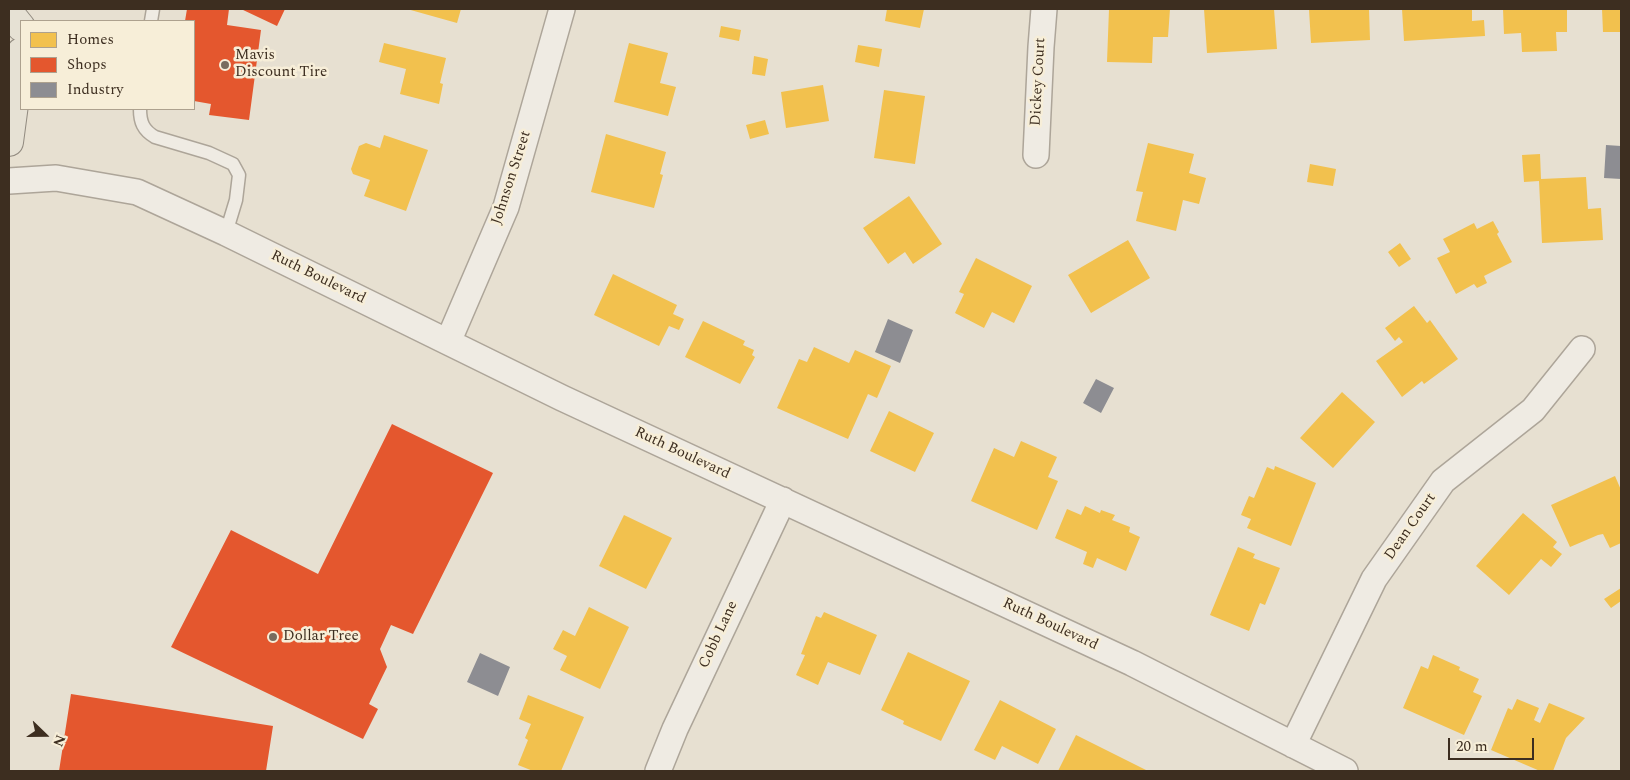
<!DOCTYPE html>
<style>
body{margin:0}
#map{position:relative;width:1630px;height:780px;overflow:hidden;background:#e7e0d1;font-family:Spectral,serif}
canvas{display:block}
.frame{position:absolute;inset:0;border:10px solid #3d2e20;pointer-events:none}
.legend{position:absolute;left:20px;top:20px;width:175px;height:90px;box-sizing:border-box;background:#f7eed8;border:1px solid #ada18e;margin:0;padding:6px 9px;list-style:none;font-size:15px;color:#3d2e20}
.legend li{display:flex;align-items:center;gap:10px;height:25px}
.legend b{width:25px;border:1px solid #ada18e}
.north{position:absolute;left:20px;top:710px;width:50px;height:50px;-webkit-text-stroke:4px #f7eed8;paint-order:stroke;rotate:112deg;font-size:14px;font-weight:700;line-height:20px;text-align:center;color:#3d2e20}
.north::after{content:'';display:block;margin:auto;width:18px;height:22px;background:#3d2e20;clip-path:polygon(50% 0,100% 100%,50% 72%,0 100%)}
.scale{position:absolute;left:1448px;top:738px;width:86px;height:22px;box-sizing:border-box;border:2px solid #3d2e20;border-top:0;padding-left:6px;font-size:15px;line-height:18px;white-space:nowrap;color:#3d2e20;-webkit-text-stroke:4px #f7eed8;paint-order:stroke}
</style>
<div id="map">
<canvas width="1630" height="780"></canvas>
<div class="frame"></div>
<ul class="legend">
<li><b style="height:14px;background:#f2c14e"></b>Homes</li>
<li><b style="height:14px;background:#e4572e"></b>Shops</li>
<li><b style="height:14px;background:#8d8d92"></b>Industry</li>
</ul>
<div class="north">N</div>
<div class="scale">20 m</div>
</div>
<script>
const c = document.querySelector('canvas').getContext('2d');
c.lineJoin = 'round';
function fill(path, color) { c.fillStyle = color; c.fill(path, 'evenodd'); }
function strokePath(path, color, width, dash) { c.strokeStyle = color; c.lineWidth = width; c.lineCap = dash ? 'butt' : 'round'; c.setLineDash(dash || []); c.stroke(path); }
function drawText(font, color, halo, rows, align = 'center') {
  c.font = font + ' Spectral,serif'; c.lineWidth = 5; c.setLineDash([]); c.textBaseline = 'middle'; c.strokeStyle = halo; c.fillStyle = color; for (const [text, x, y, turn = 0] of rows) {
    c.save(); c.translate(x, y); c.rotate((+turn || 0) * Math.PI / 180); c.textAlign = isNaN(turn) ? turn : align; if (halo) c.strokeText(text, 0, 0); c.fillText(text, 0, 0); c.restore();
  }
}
const homes = new Path2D(`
 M407,9h54l-4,14z
 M887,9h37l-4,19 -35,-7z
 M1109,9h61l-2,28h-15l-1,26 -45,-1z
 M1204,9h70l3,40 -70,4z
 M1309,9h60l1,31 -59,3z
 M1402,9h70v12l12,-1 1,16 -81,5z
 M1503,9h64v23h-11l1,19 -35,1 -1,-19 -17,1z
 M1602,9h19v23h-18z
 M721,26l20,4 -2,11 -20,-4z
 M384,43l62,15 -6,25 3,1 -4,20 -39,-10 6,-25 -27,-7z
 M629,43l39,10 -8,30 16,4 -8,29 -54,-14z
 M858,45l24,4 -3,18 -24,-5z
 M754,56l14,3 -3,17 -13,-2z
 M823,85l6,36 -43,7 -5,-36z
 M884,90l41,6 -10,68 -41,-6z
 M765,120l4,14 -19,5 -4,-14z
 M606,134l60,18 -6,22 3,1 -9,33 -63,-16z
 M384,135l44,15 -22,61 -42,-15 6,-16 -17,-6 -2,-5 8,-23 7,-3 14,5z
 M1148,143l46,11 -5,19 17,5 -7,26 -16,-4 -7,31 -40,-10 7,-29 -7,-1z
 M1540,154l1,25 45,-2 2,32 13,-1 2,32 -61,3 -3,-62 -15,1 -2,-27z
 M1310,164l26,5 -3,17 -26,-4z
 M909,196l33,48 -29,20 -8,-12 -17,12 -25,-36z
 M1493,221l6,11 -2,2 15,28 -28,14 3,7 -10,5 -3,-4 -18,10 -19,-36 13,-6 -7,-13 31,-16 3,6z
 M1128,240l22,38 -59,35 -23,-38z
 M1400,243l11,16 -12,8 -11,-15z
 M976,258l56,28 -18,37 -22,-11 -8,16 -29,-15 9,-19 -5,-2z
 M613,274l64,31 -4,9 11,5 -5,11 -10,-4 -10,20 -65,-31z
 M1414,306l13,17 3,-3 28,39 -34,25 -2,-3 -20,16 -26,-36 27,-19 -4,-5 -4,4 -10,-13z
 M703,321l42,20 -2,4 11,5 -2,5 3,2 -15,27 -55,-27z
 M814,347l35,16 6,-13 36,16 -14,32 -9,-4 -20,45 -71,-31 22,-49 8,3z
 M1342,392l33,30 -42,46 -33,-30z
 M889,411l45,22 -19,39 -45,-21z
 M1021,441l36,16 -9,20 10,4 -21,49 -66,-29 23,-53 20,9z
 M1275,466l41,17 -25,63 -44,-18 4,-9 -10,-4 8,-19 5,2 13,-31 7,3z
 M1615,476l6,14v53l-11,5 -7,-14 -5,1 -28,12 -19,-42z
 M1085,506l15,7 1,-3 14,5 -3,5 18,7 -1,5 11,5 -14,34 -29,-13 -4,10 -10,-4 4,-12 -32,-14 12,-29 14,6z
 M1523,513l34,29 -4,5 9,7 -11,13 -10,-8 -32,36 -33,-29z
 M624,515l48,23 -26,51 -47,-23z
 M1238,547l17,7 -2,4 27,10 -15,37 -5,-2 -11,28 -39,-16z
 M1621,588v13l-10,7 -7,-9z
 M589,607l40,20 -29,62 -40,-19 7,-14 -14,-7 10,-19 12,6z
 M824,612l53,23 -17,40 -32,-13 -10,23 -22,-10 9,-20 -4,-1 15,-38 5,2z
 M908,652l62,29 -29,60 -38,-17 1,-3 -23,-11z
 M1433,655l27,12 -1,3 20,9 -6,13 9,4 -18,39 -61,-27 18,-42 7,3z
 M528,695l56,22 -23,54h-28l-15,-6 10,-25 -3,-2 6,-14 -12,-5z
 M1517,699l22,9 -5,12 6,3 9,-20 36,15 -19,20 -13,33h-13l-49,-21 17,-42 4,2z
 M1000,700l56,29 -18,35 -36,-18 -7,14 -21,-10z
 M1076,735l72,36h-90z`);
const shops = new Path2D(`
 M187,9h42l-2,16 34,5 -12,90 -40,-5 2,-11 -17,-3v-80h-9z
 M241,9h44l-8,17z
 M392,424l101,49 -80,161 -22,-9 -11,24 7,18 -18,37 9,5 -15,30 -192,-92 60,-117 87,44z
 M71,694l202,32 -7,45h-207z`);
const industry = new Path2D(`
 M1606,145l15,1v33l-17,-1z
 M888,319l25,11 -13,33 -25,-11z
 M1096,379l18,9 -13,25 -18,-10z
 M480,653l30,14 -12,29 -31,-14z`);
const service = new Path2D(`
 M151,21l2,-12
 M140,109c0,13 3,21 15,28l54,16 24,11 6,11 -3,25 -10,33`);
const minor = new Path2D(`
 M1036,155l5,-108 3,-38
 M9,181l47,-3 81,14 89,41 336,165 570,265 213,108
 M448,342l58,-135 56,-198
 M1293,745l81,-166 69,-98 90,-71 49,-61
 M658,771l17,-42 108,-229`);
const primary = new Path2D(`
 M9,12l12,15
 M9,142l12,-90`);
const markers = [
 [225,65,5,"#786c5e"],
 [273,637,5,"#786c5e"]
];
const poiNames = [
 ["Mavis",235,56],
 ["Discount Tire",235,73],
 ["Dollar Tree",283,637]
];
const streetNames = [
 ["Dickey Court",1039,82,-87],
 ["Johnson Street",512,178,-72],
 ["Ruth Boulevard",318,278,26],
 ["Ruth Boulevard",682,454,25],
 ["Dean Court",1411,527,-55],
 ["Ruth Boulevard",1050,625,25],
 ["Cobb Lane",719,635,-65]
];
fill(homes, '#f2c14e');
fill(shops, '#e4572e');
fill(industry, '#8d8d92');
strokePath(service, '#ada599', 15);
strokePath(minor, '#ada599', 28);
strokePath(primary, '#928b80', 30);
strokePath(service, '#efebe3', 12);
strokePath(minor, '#efebe3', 25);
strokePath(primary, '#e6e1d4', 28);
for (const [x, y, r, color] of markers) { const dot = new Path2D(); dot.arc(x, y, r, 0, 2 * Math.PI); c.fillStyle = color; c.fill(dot); strokePath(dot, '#f7eed8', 2); }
drawText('15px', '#3d2e20', '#f7eed8', poiNames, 'left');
drawText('15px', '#3d2e20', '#f7eed8', streetNames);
</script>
